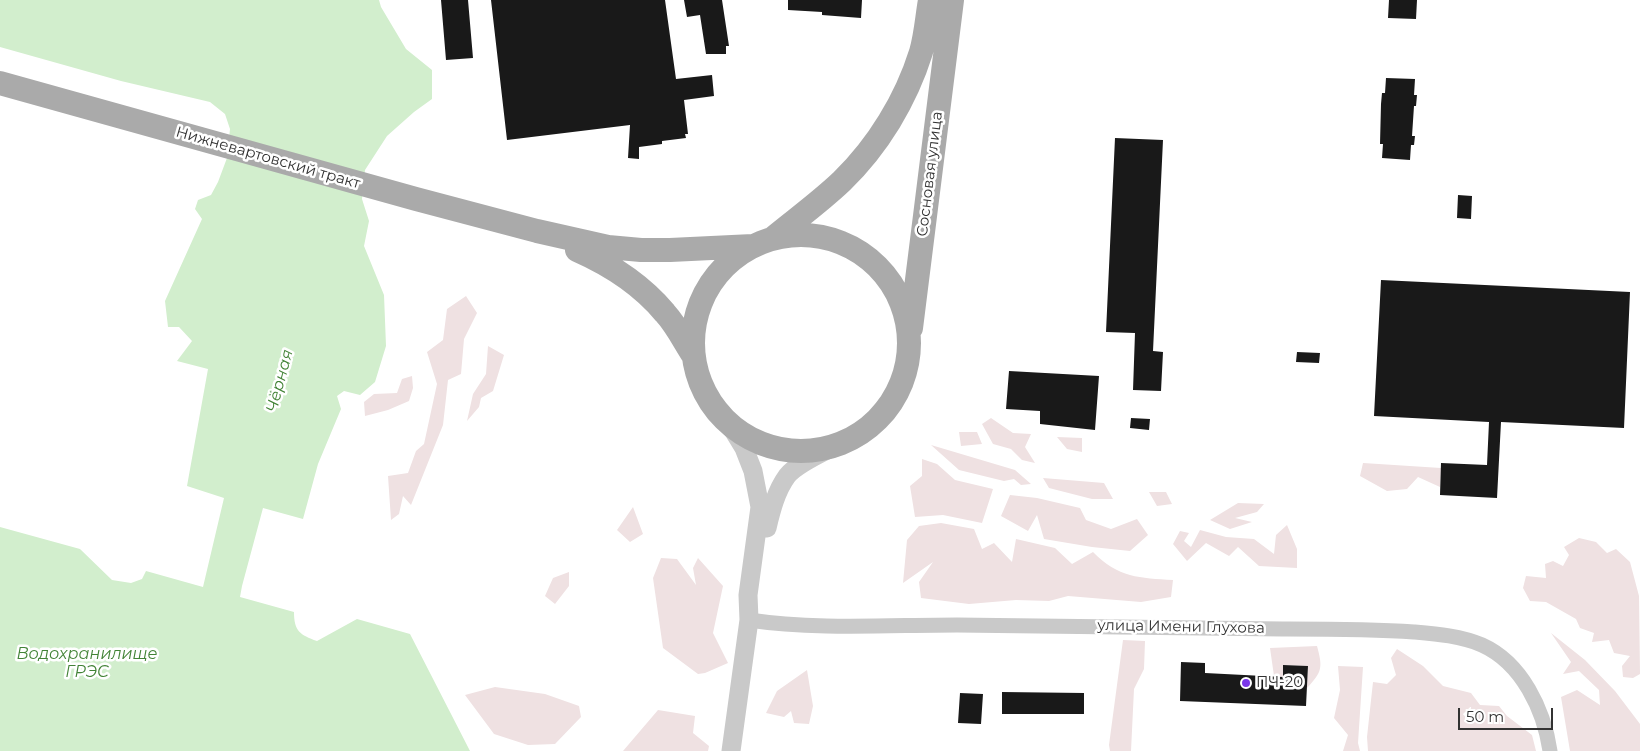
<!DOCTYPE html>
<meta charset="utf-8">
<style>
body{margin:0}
#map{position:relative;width:1640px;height:751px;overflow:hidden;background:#fff;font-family:Montserrat,sans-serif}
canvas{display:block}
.scale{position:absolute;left:1458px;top:708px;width:95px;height:22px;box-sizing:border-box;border:2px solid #323232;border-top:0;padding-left:6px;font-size:15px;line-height:18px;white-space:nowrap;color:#323232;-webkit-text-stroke:4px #fff;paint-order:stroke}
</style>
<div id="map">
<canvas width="1640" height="751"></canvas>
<div class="scale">50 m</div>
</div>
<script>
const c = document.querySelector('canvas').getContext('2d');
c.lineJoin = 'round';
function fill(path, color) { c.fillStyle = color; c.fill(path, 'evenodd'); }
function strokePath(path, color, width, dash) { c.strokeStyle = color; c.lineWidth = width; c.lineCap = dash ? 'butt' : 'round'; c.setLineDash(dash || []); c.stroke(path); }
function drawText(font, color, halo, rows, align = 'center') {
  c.font = font + ' Montserrat,sans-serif'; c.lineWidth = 5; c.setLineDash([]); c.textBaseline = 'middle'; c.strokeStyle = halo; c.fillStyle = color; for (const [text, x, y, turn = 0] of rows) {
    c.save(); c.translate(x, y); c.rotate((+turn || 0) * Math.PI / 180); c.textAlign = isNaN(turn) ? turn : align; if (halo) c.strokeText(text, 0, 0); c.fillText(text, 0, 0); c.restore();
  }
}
const green = new Path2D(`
 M466,296l11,17 -13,26 -3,35 -13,6 -5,45 -32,80 -8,-9 -4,18 -8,6 -3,-44 20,-3 8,-22 8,-7 13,-60 -10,-32 16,-12 4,-31z
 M488,346l16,9 -11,36 -12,7 -2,9 -12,14 6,-27 13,-20z
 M412,376l1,12 -4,13 -21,9 -23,6 -1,-14 10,-8 23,-1 5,-14z
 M991,418l22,15 18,1 -6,13 10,16 -13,-3 -11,-11 -18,-5 -11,-20z
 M959,432h18l5,12 -21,2z
 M1057,437l25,1v14l-15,-3z
 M931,445l84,25 16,14 -10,1 -7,-6 -10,2 -45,-11z
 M922,459l15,5 18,16 38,9 -11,34 -39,-8 -28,2 -5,-31 12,-10z
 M1363,463l78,5 -1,19 -22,-10 -11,12 -20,2 -27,-15z
 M1043,478l61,5 9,16h-21l-43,-11z
 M1149,492h17l6,12 -15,2z
 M1010,495l27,3 43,10 6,12 25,9 26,-10 11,16 -18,16 -38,-4 -48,-8 -7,-24 -9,16 -27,-15z
 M1238,503l26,1 -7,8 -22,6 17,4 -22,7 -20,-9z
 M633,507l10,27 -13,8 -13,-12z
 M941,523l33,6 8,20 12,-6 18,19 4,-23 39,9 17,16 21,-12c25,26 47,26 80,28l-2,17 -30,5 -73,-6 -19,5 -33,-1 -47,4 -48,-6 -2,-16 14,-20 -30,21 4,-43 12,-14z
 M1287,525l10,24v19l-38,-2 -21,-19 -9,9 -23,-13 -19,18 -14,-17 7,-13 9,2 -5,8 7,6 9,-17 26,7 28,2 20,15 2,-19z
 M1579,538l17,4 11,11 9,-4 14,13 9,34 1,78 -7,4 -10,-1 -1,-11 8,-10 -16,-3 -5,-13 -17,2 2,-9 -14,-5 -4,-9 -30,-17 -16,-1 -7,-13 3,-12 20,2 -1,-14 8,-3 10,5 6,-11 -5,-8z
 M661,558l16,1 19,26 -3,-17 5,-10 25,28 -10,47 15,30 -23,10 -7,1 -35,-26 -10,-70z
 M569,572v14l-14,18 -10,-8 8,-18z
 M1551,633l34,27 30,31 22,29 3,4v27h-70l-9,-54 16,-7 23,15 -1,-15 -20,-19 -16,3 8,-12z
 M1123,640l22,1 -1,28 -10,20 -3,62h-21l-1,-6z
 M1317,646c6,22 5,26 -10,42l1,-22 -24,-1 -1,12 -9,-1 -4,-28z
 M1397,649l26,17 20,20 28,7 9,12 19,1 8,10 25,19 4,16h-168l-1,-14 6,-55 14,2 9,-9 -5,-17z
 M1338,666l25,1 -5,76 2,8h-17l5,-16 -14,-17 6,-28z
 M807,670l6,36 -4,18 -15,-1 -3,-12 -7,6 -18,-4 11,-22z
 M495,687l50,7 34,12 2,11 -26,27 -27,1 -34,-11 -29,-39z
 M658,710l37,6 -2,17 16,13 -1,5h-85z`);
const water = new Path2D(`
 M0,0h379l2,7 25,42 26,21v29l-18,13 -27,24 -22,34 -3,29 7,22 -5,25 20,49 2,51 -11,36 -15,13 -16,-4 -7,5 4,13 -23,55 -15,55 -40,-11 -21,78 -2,11 54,15c0,19 6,23 23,29l40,-22 53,15 60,117h-470v-224l80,22 32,31 19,3 11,-4 4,-8 57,16 21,-89 -37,-12 21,-117 -31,-8 15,-20 -13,-14h-11l-3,-26 37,-82 -7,-10 3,-9 13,-5 7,-13 9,-24 3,-29 -5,-15 -15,-12 -89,-21 -121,-34z`);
const building = new Path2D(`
 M441,0h27l5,58 -27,2z
 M491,0h174l11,79 36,-4 2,21 -30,4 4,34h-3l1,4 -24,3v3l-23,3v12l-11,-1 2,-33 -123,15z
 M684,0h38l7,46h-3v8h-20l-6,-39 -13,2z
 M788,0h74l-1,18 -39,-3v-3l-34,-2z
 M1389,0h28l-1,19 -28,-1z
 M1386,78l29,1 -1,16h3l-1,11h-2l-2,30h3l-1,9h-3l-1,15 -28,-2 1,-14h-3l1,-40 1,-11h3z
 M1115,138l48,2 -10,211 10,1 -2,39 -28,-1 2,-57 -29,-1z
 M1458,195l14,1 -1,23 -14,-1z
 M1381,280l249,12 -6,136 -123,-6 -4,76 -57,-3 1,-32 46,2 2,-43 -115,-6z
 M1297,352l23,1 -1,10 -23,-1z
 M1009,371l90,5 -4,54 -55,-6v-13l-34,-2z
 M1131,418l19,1 -1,11 -19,-2z
 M1181,662l24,1v10l78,4v-12l25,1 -2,40 -126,-5z
 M1002,692l82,1v21h-82z
 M960,693l23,1 -2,30 -23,-1z`);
const minor = new Path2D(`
 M749,620c67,10 140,5 208,5 111,1 221,2 331,4 42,0 84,0 126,3 23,2 47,4 68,13 40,18 62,65 68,106`);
const tertiary = new Path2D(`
 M730,425l14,23 9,23 7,36 -12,88 1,25 -18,131
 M767,528c4,-17 9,-37 20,-52 10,-13 39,-25 54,-33`);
const primary = new Path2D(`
 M0,83l416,116 121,32 71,16 33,3h29l83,-4
 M693 343a108 108 0 1 1 216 0a108 108 0 1 1-216 0Z
 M772,239c23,-19 48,-37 70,-58 36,-35 64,-81 79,-129 5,-17 6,-35 9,-52
 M577,250c34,15 64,34 88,63 11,12 19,28 28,42
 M911,328l41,-328`);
const markers = [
 [1246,683,5,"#7a35e9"]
];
const streetNames = [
 ["Нижневартовский тракт",268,158,16],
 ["Сосновая улица",930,174,-83],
 ["улица Имени Глухова",1181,627,1]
];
const poiNames = [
 ["ПЧ-20",1256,683]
];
const waterNames = [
 ["Чёрная",280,381,-75],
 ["Водохранилище",87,654],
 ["ГРЭС",87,672]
];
fill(green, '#efe1e2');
fill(water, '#d2eecd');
fill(building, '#191919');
strokePath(minor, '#c9c9c9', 15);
strokePath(tertiary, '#c9c9c9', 19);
strokePath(primary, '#aaa', 24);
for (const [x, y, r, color] of markers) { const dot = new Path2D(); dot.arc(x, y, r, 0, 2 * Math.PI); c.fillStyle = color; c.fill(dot); strokePath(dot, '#fff', 2); }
drawText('15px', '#323232', '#fff', streetNames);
drawText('15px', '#323232', '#fff', poiNames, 'left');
drawText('italic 16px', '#428336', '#fff', waterNames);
</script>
